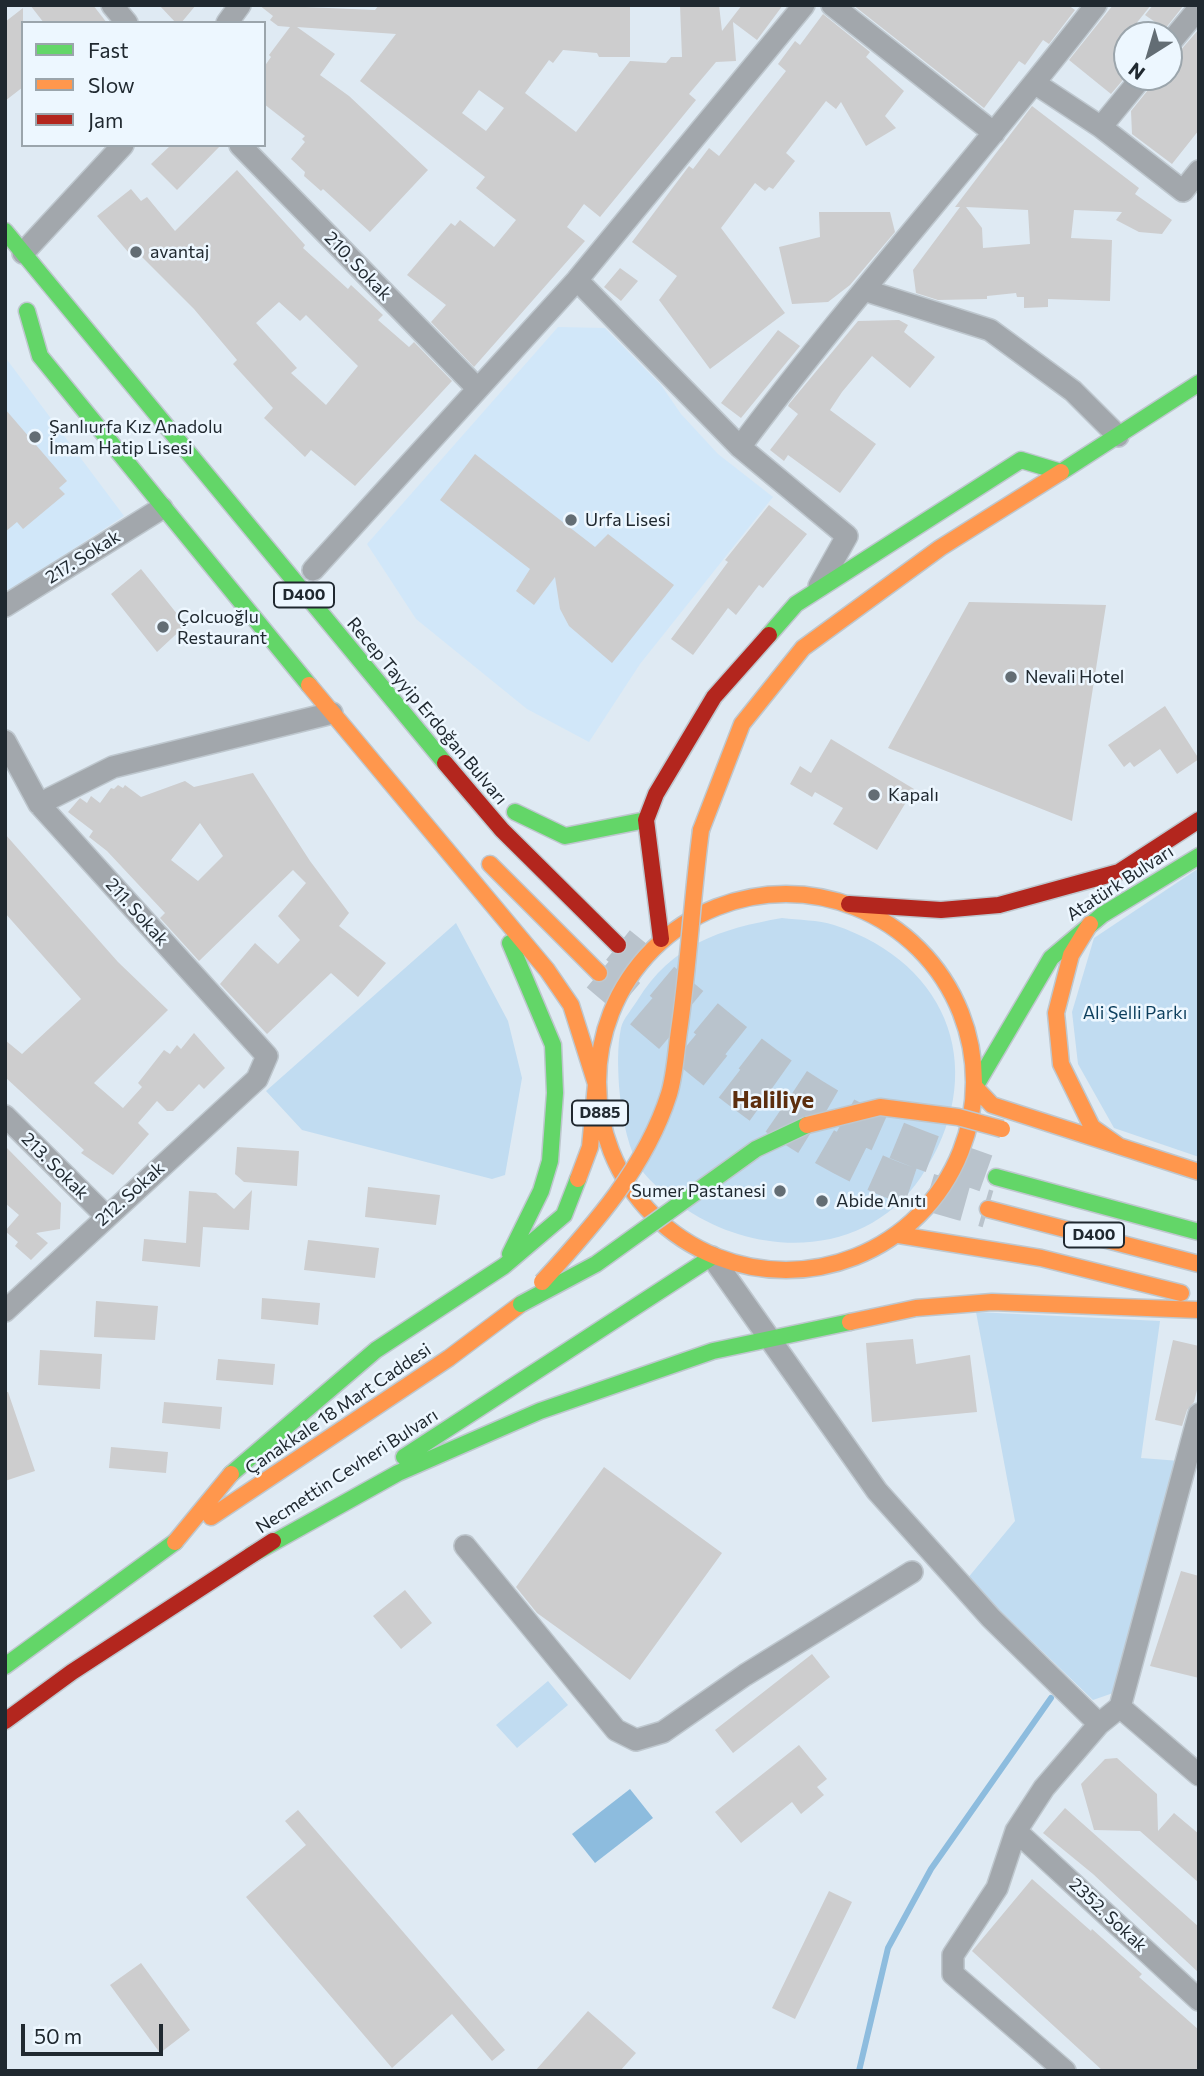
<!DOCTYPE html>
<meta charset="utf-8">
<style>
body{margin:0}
#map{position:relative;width:1204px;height:2076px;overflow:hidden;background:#dfeaf3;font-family:Commissioner,sans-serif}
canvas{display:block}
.frame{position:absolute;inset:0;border:7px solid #202930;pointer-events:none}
.legend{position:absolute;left:21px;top:21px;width:245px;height:126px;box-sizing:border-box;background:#edf7ff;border:2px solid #9ba5ac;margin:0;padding:9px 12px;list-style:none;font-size:21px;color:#202930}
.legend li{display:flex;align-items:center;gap:14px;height:35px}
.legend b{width:35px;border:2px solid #9ba5ac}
.north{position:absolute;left:1113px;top:21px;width:70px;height:70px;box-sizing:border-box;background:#edf7ff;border:2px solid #9ba5ac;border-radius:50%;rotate:217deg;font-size:19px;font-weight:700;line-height:28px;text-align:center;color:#202930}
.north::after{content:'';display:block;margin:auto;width:24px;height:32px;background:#636d74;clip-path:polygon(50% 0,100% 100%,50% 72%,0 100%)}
.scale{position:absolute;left:21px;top:2024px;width:142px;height:32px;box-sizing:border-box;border:4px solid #202930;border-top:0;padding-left:9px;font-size:21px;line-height:24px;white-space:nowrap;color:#202930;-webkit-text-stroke:5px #edf7ff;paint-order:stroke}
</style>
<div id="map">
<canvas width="1204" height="2076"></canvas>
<div class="frame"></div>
<ul class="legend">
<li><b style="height:9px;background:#63d668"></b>Fast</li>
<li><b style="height:9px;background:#ff974d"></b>Slow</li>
<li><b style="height:9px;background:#b3261e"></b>Jam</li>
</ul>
<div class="north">N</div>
<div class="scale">50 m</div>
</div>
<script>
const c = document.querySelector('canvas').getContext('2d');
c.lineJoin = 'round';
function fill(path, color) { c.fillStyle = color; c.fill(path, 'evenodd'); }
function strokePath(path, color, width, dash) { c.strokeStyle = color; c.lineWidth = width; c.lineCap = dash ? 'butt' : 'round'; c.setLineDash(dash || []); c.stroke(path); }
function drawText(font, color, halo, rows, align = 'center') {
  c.font = font + ' Commissioner,sans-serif'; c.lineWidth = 5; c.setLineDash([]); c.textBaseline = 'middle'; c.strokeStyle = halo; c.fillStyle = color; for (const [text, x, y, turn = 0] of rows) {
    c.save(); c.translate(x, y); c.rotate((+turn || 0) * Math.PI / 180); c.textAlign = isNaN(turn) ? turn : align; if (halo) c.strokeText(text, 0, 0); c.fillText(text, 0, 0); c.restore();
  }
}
const built = new Path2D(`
 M558,327l47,1 56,57 20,29 37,40 55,43 -133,167 -51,78 -62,-33 -111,-90 -49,-75z
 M5,357l119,159 -115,75 -4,-4z`);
const green = new Path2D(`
 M1199,868v289l-85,-29 -36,-64 -6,-52 22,-74z
 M782,918c17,2 36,2 52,7 118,39 156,149 87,252 -54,80 -159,82 -234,33 -17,-12 -40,-29 -50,-47 -11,-22 -16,-53 -18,-77 -1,-19 -2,-39 2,-58 2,-9 11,-19 16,-27 35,-57 83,-72 145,-83z
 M456,923l52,98 14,57 -17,97 -13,4 -190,-49 -36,-39z
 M976,1312l184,9 -19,137 39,3 -64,231 -23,8 -126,-121 48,-58z
 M548,1681l20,24 -51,43 -21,-23z`);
const water = new Path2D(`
 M630,1789l23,29 -58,45 -23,-29z`);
const stream = new Path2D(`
 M859,2071l29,-123 43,-79 120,-171`);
const building = new Path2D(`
 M30,5h63l14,18h-63z
 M159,5h37l-15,18h-5z
 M259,5l116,5 4,-5h251v52h-31l-2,-4 -34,-3 -10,13 -4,-3 -24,33 51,39 54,-71 36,2 5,-6h11l-2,-52h39l3,26 20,-26h41l-26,35 -24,-18 3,39 -20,1 -27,32 7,6 -96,117 -16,-13 -17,23 18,14 -111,126 -43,-45 15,-17 -39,-30 44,-52 4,3 5,-6 34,27 22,-27 -40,-32 9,-11 -125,-96 36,-47 -99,-7 38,27 -15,21 29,21 79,74 -58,62 -47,-43 -2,2 -17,-15 1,-4 -14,-13 14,-17 -3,-3 3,-3 -41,-32v-37l7,-10 -2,-2 21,-28 -12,-1 -8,-6 3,-4zM479,90l25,18 -18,23 -24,-18z
 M853,5h215l7,5 -26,34 -6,-4 -18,25 -6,-4 -35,47z
 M1113,5h38l-24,30v40l-16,19 -42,-34z
 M1153,5h31l-19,24 -20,-14z
 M23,8v79l-18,14v-79z
 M823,14l47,38 -4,5 38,34 -19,25 11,12 -30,18 -25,-44 -5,7 -10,-8 -40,52 9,8 -22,28 -4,-2 -4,4 -10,-8 -34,45 64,85 -75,56 -51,-69 18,-24 -45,-34 57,-76 4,3 16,-21 10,8 67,-85 -8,-7 17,-23 5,4z
 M1199,29v101l-27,34 -40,-30 -1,-23 21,-26 3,-8h14v-19l10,-6z
 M1032,106l107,82 -4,6 37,26 -10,14 -23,-2 -23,-12 6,-8 -48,-2 -3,28 41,2 -2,61 -62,-2v8l-24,1v-11h-7l-1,-4 -29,3v3l-49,1 -22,-7 -3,-23 47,-63h-5zM966,207l62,3 2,34 -47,4 -1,-20z
 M171,145h50l-44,45 -26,-26z
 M237,170l68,75 -2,3 45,41 3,-4 32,30 -5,5 31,27 5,-5 38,39 -97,105 -44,-36 -6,7 -41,-39 9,-10 -40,-44 4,-4 -43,-51 -54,-54 -5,5 -38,-44 34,-27 10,12 6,-4 28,34zM279,302l21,19 6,-6 52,51 -32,39 -35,-32 6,-5 -41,-45z
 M819,212h71l5,20 -45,53 -22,17 -36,2 -13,-57 41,-10z
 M620,268l18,13 -17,20 -17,-14z
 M899,320l9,5 -4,7 31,25 -25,31 -38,-32 -30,36 -12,18 46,34 -36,49 -52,-38 -4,6 -14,-11 28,-36 -10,-8 1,-2 69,-83z
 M778,330l22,16 -59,72 -20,-15z
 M5,409l62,72 -8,7 6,6 -42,35 -6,-7 -12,10z
 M475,454l120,93 13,-13 66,51 -62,78 -43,-37 -9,-17 -5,-32 -21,28 -18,-14 14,-22 -90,-69z
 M769,505l38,29 -44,54 -4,-3 -23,30 -8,-7 -35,47 -22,-16 57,-77 -3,-2z
 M141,569l45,56 -29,27 -46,-58z
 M969,602l137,3 -34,216 -184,-73z
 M1165,706l34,53 -22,15 -17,-25 -26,18 -4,-5 -6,5 -16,-22z
 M831,739l83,50 -37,61 -44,-26 10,-16 -28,-16 -3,5 -22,-13 10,-18 11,7z
 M253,773l57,88 39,52 -10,13 47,37 -28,34 -27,-24 -64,61 -47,-50 35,-41 23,21 22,-24 -22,-24 28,-33 -13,-13 -94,91 -39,-43 5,-5 -58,-62 -18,-14 4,-6 -25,-19 12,-14 7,5 4,-7 9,7 11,-15 3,1 4,-4 5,3 2,-3 16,12 44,-16 9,6zM200,823l23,33 -25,25 -27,-21z
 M5,834l113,128 50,48 -74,73 29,25 19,-21 -4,-4 26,-33 6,4 7,-9 4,4 13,-16 31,35 -21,21 -5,-5 -26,27h-6l-10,-10 -19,22 11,11 -36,41 -32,-22 3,-3 -79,-73v-37l17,14 59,-55 -76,-86z
 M5,1146l56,57 -1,26 -24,4 12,10 -17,17 -16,-14 3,-4 -13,-11 14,-16 -14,-12z
 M237,1147l62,4 -2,35 -53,-4 -9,-8z
 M368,1187l72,8 -4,30 -71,-8z
 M252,1190l-3,40 -46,-3 -3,40 -58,-6 2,-22 42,4 3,-52 27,2 18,16z
 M308,1240l71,8 -4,30 -71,-8z
 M262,1298l58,5 -2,22 -57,-6z
 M96,1301l62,5 -3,34 -61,-3z
 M913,1339l3,25 54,-9 7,57 -105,10 -6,-79z
 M1173,1340l26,6v36l-5,20 -7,8 -5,16 -27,-6z
 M40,1350l62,4 -2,35 -62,-4z
 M218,1359l57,5 -2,21 -57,-5z
 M5,1392h3l27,79 -30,10z
 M164,1402l58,5 -2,22 -58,-6z
 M111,1447l57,5 -2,21 -57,-5z
 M604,1467l118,86 -92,127 -93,-67 -21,-26z
 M1181,1571l18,5v102l-49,-12z
 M405,1590l27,33 -31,26 -28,-33z
 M812,1654l18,23 -97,76 -18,-23z
 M799,1745l28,34 -10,8 7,8 -23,19 -9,-12 -51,41 -26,-31z
 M1117,1758l40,36 1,37 16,-18 25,21v49l-59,-52 -46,-1 -13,-46 24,-25z
 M1065,1808l134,119v46l-106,-99 -50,-41z
 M298,1810l207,240 -13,11 -40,-47 -60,54 -146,-171 60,-52 -21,-24z
 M1032,1879l59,52 1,-2 50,45 -3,3 60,53v41h-96l-131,-120z
 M829,1891l23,11 -57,117 -23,-11z
 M141,1963l49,67 -30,23 -50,-68z
 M588,2011l48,42 -16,18h-85z`);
const highwayTunnel = new Path2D(`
 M618,945c70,56 138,121 216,165 50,29 107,47 162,67
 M599,973c87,73 172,153 277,200 35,16 75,25 112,36`);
const street = new Path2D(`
 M112,5l15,18
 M832,5l162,128
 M227,23l13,-18
 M1169,44l30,-36
 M1036,84l65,43 82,64 16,-20
 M1101,127l41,-50
 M240,145l236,242
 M23,253l100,-108
 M577,280l163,167 107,89 -28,50
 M864,290l126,40 83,61 45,45
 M740,447c113,-151 240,-292 356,-442
 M313,570l264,-290 227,-275
 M5,606l157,-98
 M5,741l34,63 228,252 -10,23 -252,232
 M39,804l74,-37 219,-54
 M5,1116l101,100
 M712,1257l165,234 114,127 108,106
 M465,1546l151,184 20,10 27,-8 82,-57 167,-103
 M1120,1707l79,68
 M1016,1831l183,169
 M1065,2071l-112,-97v-19l44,-67 19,-57 28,-43 55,-64 21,-17 79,-293`);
const fast = new Path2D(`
 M5,231l440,532
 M27,311l13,45 269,329
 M769,635l27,-31 225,-144 40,12 138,-89
 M515,812l50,24 81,-16
 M510,943l43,102 2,48 -5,68 -9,30 -31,63
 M975,1087l76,-129 51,-43 97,-59
 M996,1177l203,55
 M404,1457l308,-200
 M231,1474l145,-124 128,-84 60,-51 14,-36
 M251,1555l147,-82 142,-62 173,-60 137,-29
 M5,1666l170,-124`);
const slow = new Path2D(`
 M309,685l238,285 24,35 25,79 -6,63 -12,32
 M701,830l41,-106 61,-76 137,-100 121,-76
 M490,864l109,109
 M598 1082a188 188 0 1 1 376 0a188 188 0 1 1-376 0Z
 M1090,924l-19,31 -15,58 5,51 31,63 27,19
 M975,1087l17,18 207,67
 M988,1209l211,55
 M899,1235l142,23 140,35
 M850,1322l66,-14 76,-6 207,8
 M211,1517l238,-159 72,-54
 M175,1542l56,-68`);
const jam = new Path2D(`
 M445,763l57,67 116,115
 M849,904l92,6 58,-5 120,-33 80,-52
 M661,939l-15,-119 10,-26 58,-97 55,-62
 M5,1721l67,-49 201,-131`);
const fastBridge = new Path2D(`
 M521,1304l75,-40 160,-115 51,-24`);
const slowBridge = new Path2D(`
 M807,1125l73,-18 78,10 44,12
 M542,1282c51,-56 104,-115 127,-188 6,-20 7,-42 10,-63 10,-67 13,-134 22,-201`);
const markers = [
 [136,252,7,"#636d74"],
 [35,437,7,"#636d74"],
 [571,520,7,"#636d74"],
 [163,627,7,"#636d74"],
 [1011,677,7,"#636d74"],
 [874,795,7,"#636d74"],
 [780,1191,7,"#636d74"],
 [822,1201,7,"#636d74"]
];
const shields = [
 [304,595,60],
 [600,1113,56],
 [1094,1235,60]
];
const shieldNames = [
 ["D400",304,595],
 ["D885",600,1113],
 ["D400",1094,1235]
];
const poiNames = [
 ["avantaj",150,252],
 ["Şanlıurfa Kız Anadolu",49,427],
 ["İmam Hatip Lisesi",49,448],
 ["Urfa Lisesi",585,520],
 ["Çolcuoğlu",177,617],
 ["Restaurant",177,638],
 ["Nevali Hotel",1025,677],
 ["Kapalı",888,795],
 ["Sumer Pastanesi",766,1191,"right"],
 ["Abide Anıtı",836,1201]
];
const streetNames = [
 ["210. Sokak",358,266,46],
 ["217. Sokak",83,557,-32],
 ["Recep Tayyip Erdoğan Bulvarı",427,711,50],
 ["Atatürk Bulvarı",1120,883,-33],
 ["211. Sokak",137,912,48],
 ["213. Sokak",55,1166,45],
 ["212. Sokak",130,1194,-42],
 ["Çanakkale 18 Mart Caddesi",338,1409,-34],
 ["Necmettin Cevheri Bulvarı",347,1471,-33],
 ["2352. Sokak",1108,1915,43]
];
const parkNames = [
 ["Ali Şelli Parkı",1135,1013]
];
const districtNames = [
 ["Haliliye",773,1100]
];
fill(built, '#d1e7f9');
fill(green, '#c1dcf1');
fill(water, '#8dbcde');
strokePath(stream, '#8dbcde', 6);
fill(building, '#cdcdce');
strokePath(highwayTunnel, '#b9c3cc', 38, [38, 19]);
strokePath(street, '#bec7ce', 24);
strokePath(fast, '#bec7ce', 19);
strokePath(slow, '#bec7ce', 19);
strokePath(jam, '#bec7ce', 19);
strokePath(street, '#a2a7ac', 21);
strokePath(fast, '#63d668', 16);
strokePath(slow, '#ff974d', 16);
strokePath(jam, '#b3261e', 16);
strokePath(fastBridge, '#bec7ce', 19, []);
strokePath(slowBridge, '#bec7ce', 19, []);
strokePath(fastBridge, '#63d668', 16);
strokePath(slowBridge, '#ff974d', 16);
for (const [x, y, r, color] of markers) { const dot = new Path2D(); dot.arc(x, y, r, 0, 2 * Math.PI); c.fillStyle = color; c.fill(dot); strokePath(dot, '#edf7ff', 2.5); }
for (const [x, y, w] of shields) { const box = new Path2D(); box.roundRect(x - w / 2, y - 12.5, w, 25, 5); c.fillStyle = '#edf7ff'; c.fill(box); strokePath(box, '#202930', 2); }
drawText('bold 16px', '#202930', null, shieldNames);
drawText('18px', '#202930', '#edf7ff', poiNames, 'left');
drawText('18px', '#202930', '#edf7ff', streetNames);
drawText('18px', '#0c3e5d', '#edf7ff', parkNames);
drawText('bold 24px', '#5c2e0e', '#edf7ff', districtNames);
</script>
